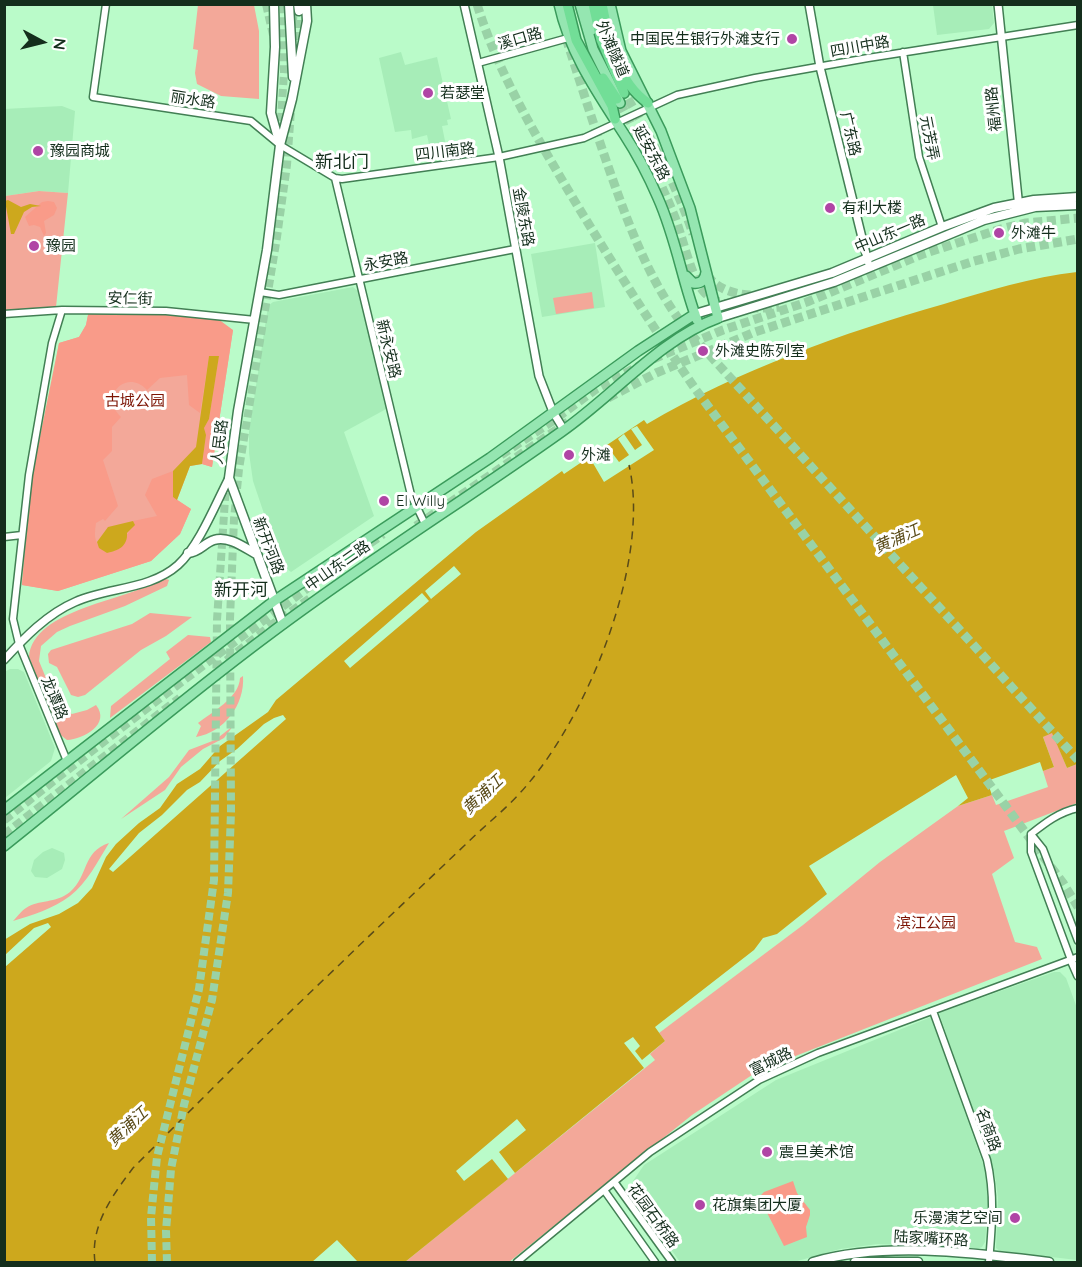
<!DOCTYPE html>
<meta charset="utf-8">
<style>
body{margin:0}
#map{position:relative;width:1082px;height:1267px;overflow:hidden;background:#bafbc9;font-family:Quicksand,sans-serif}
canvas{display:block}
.frame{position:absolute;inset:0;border:6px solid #142e1c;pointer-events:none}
.north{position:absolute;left:12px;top:12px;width:60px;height:60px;-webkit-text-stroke:4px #fff;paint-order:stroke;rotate:97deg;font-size:16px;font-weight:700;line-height:24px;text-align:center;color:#142e1c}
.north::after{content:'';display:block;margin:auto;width:21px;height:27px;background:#142e1c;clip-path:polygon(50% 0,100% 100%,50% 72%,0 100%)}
</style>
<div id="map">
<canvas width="1082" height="1267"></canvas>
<div class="frame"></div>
<div class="north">N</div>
</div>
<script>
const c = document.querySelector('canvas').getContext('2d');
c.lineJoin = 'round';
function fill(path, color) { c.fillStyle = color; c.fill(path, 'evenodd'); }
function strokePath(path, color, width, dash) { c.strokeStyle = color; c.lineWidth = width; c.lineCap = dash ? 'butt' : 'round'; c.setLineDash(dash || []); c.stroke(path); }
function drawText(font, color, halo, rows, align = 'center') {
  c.font = font + ' Quicksand,"Noto Sans SC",sans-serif'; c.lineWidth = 6; c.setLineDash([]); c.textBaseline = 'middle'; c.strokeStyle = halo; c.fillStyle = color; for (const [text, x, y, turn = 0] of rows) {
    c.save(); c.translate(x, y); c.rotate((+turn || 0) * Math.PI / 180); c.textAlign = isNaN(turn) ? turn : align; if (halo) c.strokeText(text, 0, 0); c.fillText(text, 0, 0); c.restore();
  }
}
const built = new Path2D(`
 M933,5h59l2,18 -5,6 -52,6z
 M401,52l4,13 32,-8 14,62 -4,1 1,5 -6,1 6,30 -16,2 -5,-23 -15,4 -1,-9 -16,2 -16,-74z
 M62,106l13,5 -7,82 -29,-2 -34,5 -1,-87z
 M595,243l10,64 -63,10 -11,-63z
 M353,287l6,5 29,116 -44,24 30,84 -83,56 -10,-8 -28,-83 -4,-28v-21l19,-126 5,-4z
 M10,669h8l6,3 31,76 -4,13 -46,37 -1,-126z
 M52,848l12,5 1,7 -3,9 -15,9 -12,-1 -4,-6 3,-11 9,-8z
 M1054,972h6l6,6 11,30v252l-77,-9 -4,-3 2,-50 -3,-22 -56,-163z
 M931,1017l57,161 1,19 -4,45 -3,5 -5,2 -99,-5 -38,5 -46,13h-114l-44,-62 -4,-10 1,-9 11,-16 132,-85z`);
const green = new Path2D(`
 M198,5h56l5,26v68l-38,-3 -24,-12 -2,-11 3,-23 -5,-1z
 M39,191l29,2 -12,114 -51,5v-116z
 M592,292l2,16 -38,6 -3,-16z
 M89,310l144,20 -21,137 -10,-3 -12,2 -13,34 14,9 -11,25 -29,27 -93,30 -36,-6 3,-41 34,-201 20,-6 7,-12z
 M163,578l6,2 -2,6 -42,20 -55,20 -13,6 -16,14 -2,15 16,39 4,7 13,7 15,-4 9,-5c15,19 -12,34 -29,35l-9,-7 -29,-76c4,-49 100,-56 134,-79z
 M150,613l42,4 -26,19 -25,14 -56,45 -7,2 -7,-2 -14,-28 -8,-4 -1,-9 3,-4 81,-26z
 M188,635l22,2 1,5 -101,76 1,-12 59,-47 -4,-7z
 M243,676c2,29 -19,56 -47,61l5,-11 -3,-3c14,-11 41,-25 42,-45z
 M233,726l-9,12 -21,11 -22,18 -16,23 -44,29 48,-42 20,-27 26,-10z
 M1052,732l15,36 10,-4v39l-73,28 10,27 -22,16 23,68 22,5 5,12 -244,96 -46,20 -60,40 -183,147h-104l250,-202 -5,-6 15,-13 -6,-8 144,-108 77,-63 78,-56 34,-11 4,10 52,-18 -5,-16 11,-4 -11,-30z
 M109,843c-11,18 -22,40 -39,53 -17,13 -38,19 -57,25 4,-4 8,-10 13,-13 13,-9 29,-4 44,-16 19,-17 12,-40 39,-49z`);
const forest = new Path2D(`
 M48,201l6,1 3,6 -3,7 -10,6 2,12 -2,3 -4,-9 -6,-2 -5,1 -4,-9 17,-15z
 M89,310l125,6 19,14 -21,137 -10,-3 4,-28 -2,-8 5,-9 10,-63h-10l-9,57 -11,-8 -2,-30 -27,3 -13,12c-21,-22 -48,7 -26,27l-9,10v24l-9,9 15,46 -13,15 -2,-2 -7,4c-2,15 -2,21 11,30l8,-2 19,-26 -1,-4 24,-5 -12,-21 7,-16 21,-8v26l18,12 -11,25 -29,27 -93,30 -36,-6 10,-109 27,-133 20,-6 7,-12z
 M793,1181l4,12 13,17v5l-4,12 1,10 -23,9 -23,-45v-6l3,-3z`);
const water = new Path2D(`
 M8,200l13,7 9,-3 11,2 -9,1 -8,5 -10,22h-3l-6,-33z
 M1077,272v492l-10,4 -15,-35 -9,4 11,30 -11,4 -3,-9 -53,19 5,14 -34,11 10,-8 -12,-23 -147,91 18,28 -50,40 -14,4 -9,12 -99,77 10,14 -23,19 -7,-9 5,-5 -7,-9 -9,6 20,25 -129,105 -16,-21 27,-22 -9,-11 -61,52 8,10 28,-22 16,20 -103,83h-400l-1,-322 26,-16 29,-10 19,-11 14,-15 14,-31 10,-13 23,-21 21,-15 17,-24 23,-15 20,-23 48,-34 8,-12 200,-168 86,-61 2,3 80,-54 3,4c92,-54 195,-91 297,-120 43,-13 88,-27 133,-32z
 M209,356h10l-10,63 -5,9 2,7 -4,29 -12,2 -13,34 -4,-3v-26l23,-24z
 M133,521l2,4 -8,8c1,13 -9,18 -20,20l-8,-5 -2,-6 11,-15z`);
const pier = new Path2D(`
 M637,426l17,24 -50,32 -14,-24 17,-12 12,16 10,-7 -11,-16 1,-1 5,-4 11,16 7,-5 -11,-16z
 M454,566l7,8 -30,25 -6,-8z
 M422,593l7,8 -79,67 -6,-7z
 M283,715l3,4 -173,153 -4,-3 30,-36 23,-18 25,-25 13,-8 20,-21 17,-12 27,-25 10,-6z
 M48,923l3,4 -46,40v-12l29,-27z
 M337,1240l20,21 -45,1z`);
const ferry = new Path2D(`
 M95,1262c-5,-36 17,-66 38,-94 67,-67 134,-135 204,-201 42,-41 85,-81 128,-122 20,-20 44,-38 62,-60 62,-72 124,-225 102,-320`);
const secondaryTunnel = new Path2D(`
 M266,4l7,31
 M293,22l1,-18
 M298,52l1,-38
 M280,133l4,-60v-69
 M152,1262l-1,-45 6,-60 42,-168 15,-109 3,-260 9,-136
 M167,1262l-1,-31 5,-62 13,-64 28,-105 16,-107 3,-81 -1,-193 4,-100 5,-50 38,-232 10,-72 4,-55`);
const primaryTunnel = new Path2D(`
 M628,99c25,43 49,87 65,135
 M620,103c20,37 38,73 54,112 8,19 17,63 30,77 17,18 52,17 75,15
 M707,275c19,26 58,21 85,17
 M653,359l70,-29 84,-28 116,-48 81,-26 22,-5 52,-5
 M608,398l48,-25 99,-41 216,-70 48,-13 59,-10
 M501,455l50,-33 45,-33 45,-24
 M416,526l152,-104
 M216,669l56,-44 39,-27
 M4,820c124,-99 250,-195 379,-286
 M4,835l176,-137`);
const trunkTunnel = new Path2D(`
 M477,4c20,66 54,123 88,181 42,70 85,138 131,205l367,493 15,24
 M566,38c14,44 28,88 43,131 20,57 40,112 77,160l392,431`);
const minor = new Path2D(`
 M106,4l-13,93 158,24 29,24 55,33 7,1 157,-22 85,-19 93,-43 78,-17 113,-20 210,-33
 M903,52l16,105 23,70
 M478,63l90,-25
 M335,178l76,317 14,29
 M260,292l19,3 236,-46
 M62,310l-10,33 -23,132 -16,144 6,25 48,117
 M4,314l58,-4 104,1 89,9
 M4,537l18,-2
 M1031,834v18l40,108
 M1031,834l12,15 35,92
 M1031,834c14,-11 28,-22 47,-26
 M933,1011l54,149c8,34 5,68 2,102
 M615,1183l57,79
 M604,1190l51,72
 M517,1262l133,-110 109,-72 59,-27 260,-96`);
const tertiary = new Path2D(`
 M464,4l35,153 40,219 14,36 11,18
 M809,4l11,63 48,195
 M998,4l21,204
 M4,660c20,-22 43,-46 71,-58 33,-15 75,-12 103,-37 21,-19 38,-62 51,-87
 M1071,960l7,16`);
const secondary = new Path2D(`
 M274,4l1,43 -4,66 9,32
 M289,4l4,73
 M298,4l1,7
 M695,314l137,-41 110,-46 52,-19 40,-8 44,-3
 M718,318l116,-36 150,-62 51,-13 43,-2
 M188,553c12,-1 16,-10 26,-13 14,-5 31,8 42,14
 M283,624l-54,-146 9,-67 29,-161 13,-105 12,-46 15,-78 -1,-17
 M813,1262c73,-21 161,-9 236,0
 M855,1262h63`);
const primary = new Path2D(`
 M559,4c11,50 38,88 65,130 13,20 25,43 34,64 18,40 24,82 39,122
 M580,4l13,45 27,54
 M587,4l5,26
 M686,276l7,7c8,1 12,-3 13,-11
 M4,810l270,-209 216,-143 148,-107 57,-37
 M4,846c88,-70 173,-143 263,-210 95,-72 197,-135 294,-204 51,-35 99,-93 157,-114l-28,-110 -29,-77 -40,-80 -11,-47`);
const trunk = new Path2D(`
 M567,4l9,36 36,66 3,13
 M593,4l8,36 23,53
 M602,4c7,36 15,78 46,99
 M603,78l14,21`);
const markers = [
 [792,39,6,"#b045a5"],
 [428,93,6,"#b045a5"],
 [38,151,6,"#b045a5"],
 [830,208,6,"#b045a5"],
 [999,233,6,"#b045a5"],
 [34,246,6,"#b045a5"],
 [703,351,6,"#b045a5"],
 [569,455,6,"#b045a5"],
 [384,501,6,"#b045a5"],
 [767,1152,6,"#b045a5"],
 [700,1205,6,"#b045a5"],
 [1015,1218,6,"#b045a5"]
];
const streetNames = [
 ["溪口路",520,39,-16],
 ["四川中路",860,47,-10],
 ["外滩隧道",612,49,67],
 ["丽水路",193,100,9],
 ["福州路",994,109,-96],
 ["广东路",850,134,77],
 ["元芳弄",929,138,79],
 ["四川南路",445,152,-7],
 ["延安东路",651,153,62],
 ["金陵东路",523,217,80],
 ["中山东一路",890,234,-23],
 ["永安路",386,262,-11],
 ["安仁街",130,299,1],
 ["新永安路",388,349,76],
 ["人民路",220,442,-83],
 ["新开河路",268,546,69],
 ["中山东二路",338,566,-35],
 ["龙谭路",54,698,67],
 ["富城路",771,1062,-26],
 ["名商路",988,1130,70],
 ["花园石桥路",653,1216,54],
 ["陆家嘴环路",931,1239,3]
];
const poiNames = [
 ["中国民生银行外滩支行",780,39,"right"],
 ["若瑟堂",440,93],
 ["豫园商城",50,151],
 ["有利大楼",842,208],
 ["外滩牛",1011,233],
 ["豫园",46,246],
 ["外滩史陈列室",715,351],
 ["外滩",581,455],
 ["El Willy",396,501],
 ["震旦美术馆",779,1152],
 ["花旗集团大厦",712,1205],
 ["乐漫演艺空间",1003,1218,"right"]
];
const parkNames = [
 ["古城公园",135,401],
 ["滨江公园",926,923]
];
const waterNames = [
 ["黄浦江",897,539,-24],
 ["黄浦江",483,795,-43],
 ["黄浦江",128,1127,-43]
];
const quarterNames = [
 ["新北门",342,163],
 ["新开河",241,591]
];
fill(built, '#a7edb8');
fill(green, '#f3a899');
fill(forest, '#f99b89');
fill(water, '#cda81d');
fill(pier, '#bafbc9');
strokePath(ferry, '#5a4b19', 1.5, [8, 6]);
strokePath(secondaryTunnel, '#99d2a6', 8, [8, 4]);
strokePath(primaryTunnel, '#99d2a6', 9, [9, 4.5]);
strokePath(trunkTunnel, '#99d2a6', 9, [9, 4.5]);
strokePath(minor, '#427f54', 9);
strokePath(tertiary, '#427f54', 10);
strokePath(secondary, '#427f54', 11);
strokePath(primary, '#3a9b5b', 12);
strokePath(trunk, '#3a9b5b', 12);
strokePath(minor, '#fff', 6);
strokePath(tertiary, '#fff', 7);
strokePath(secondary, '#fff', 8);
strokePath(primary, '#95e6b1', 9);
strokePath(trunk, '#72de97', 9);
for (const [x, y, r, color] of markers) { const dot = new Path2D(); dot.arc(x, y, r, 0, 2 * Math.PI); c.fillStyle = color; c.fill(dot); strokePath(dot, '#fff', 2); }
drawText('15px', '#142e1c', '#fff', streetNames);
drawText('15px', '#142e1c', '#fff', poiNames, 'left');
drawText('15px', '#7d1505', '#fff', parkNames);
drawText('italic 16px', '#5a4b19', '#fff', waterNames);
drawText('18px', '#142e1c', '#fff', quarterNames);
</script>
